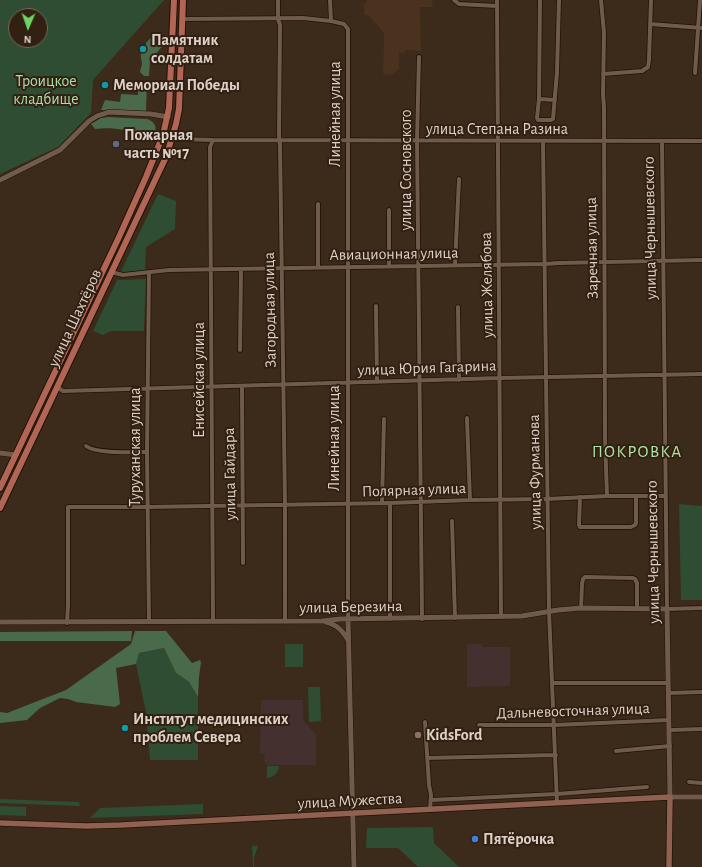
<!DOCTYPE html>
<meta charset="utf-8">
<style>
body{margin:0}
#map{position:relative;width:702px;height:867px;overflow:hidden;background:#3c2a1b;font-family:"Alegreya Sans",sans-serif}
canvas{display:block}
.north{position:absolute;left:8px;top:8px;width:40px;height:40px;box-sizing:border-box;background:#322012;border:1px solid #76675a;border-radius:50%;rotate:182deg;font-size:11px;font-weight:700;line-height:16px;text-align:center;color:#ddd1c7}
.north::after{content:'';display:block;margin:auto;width:14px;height:18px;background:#6dd361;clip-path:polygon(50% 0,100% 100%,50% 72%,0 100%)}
</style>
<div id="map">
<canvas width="702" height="867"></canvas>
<div class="north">N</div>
</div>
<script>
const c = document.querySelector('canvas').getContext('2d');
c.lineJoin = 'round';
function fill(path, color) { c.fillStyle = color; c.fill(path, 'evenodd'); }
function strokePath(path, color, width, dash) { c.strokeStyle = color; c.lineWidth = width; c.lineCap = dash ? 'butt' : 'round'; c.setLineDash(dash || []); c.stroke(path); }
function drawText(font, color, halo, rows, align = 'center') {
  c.font = font + ' "Alegreya Sans",sans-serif'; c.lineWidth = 4; c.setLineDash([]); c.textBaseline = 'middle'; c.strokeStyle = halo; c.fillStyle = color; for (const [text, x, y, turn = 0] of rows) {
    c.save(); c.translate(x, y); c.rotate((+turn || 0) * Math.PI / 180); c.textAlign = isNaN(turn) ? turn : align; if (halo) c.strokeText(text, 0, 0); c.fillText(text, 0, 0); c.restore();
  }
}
const built = new Path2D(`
 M367,0h65l1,7h-13l1,44 -15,-1 -2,3h-5v16l-8,6 -8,-1 1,-41 -14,-16 -6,-3v-11h3z`);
const education = new Path2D(`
 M467,644h14l1,3h28v39l-43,1z
 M261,700h42v20l13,15v30h-49l-3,-4 1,-7 -5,-1z`);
const green = new Path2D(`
 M0,0h164l-71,80 -2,33 -33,34 -58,27zM16,16h24v24h-24z
 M158,194l18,7 -1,28 -29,18 -1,23 -20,2 -4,-1z
 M146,279l-2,52h-33l-8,4 -10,-4 24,-51z
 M679,504l23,2v94h-21z
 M285,644h18v23h-18z
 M164,648l12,25 13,9 9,15v63h-48l-4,-47 -10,-49 3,-11z
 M308,687h12l1,34 -12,1z
 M267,766h12c-1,7 -5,11 -12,12z
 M0,799l79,3 1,4 -80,-3z
 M203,804v10l-113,4 10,-10z
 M0,806l26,1v9l-26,-1z
 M433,827l1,16 25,24h-41l-20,-19h-32l1,-20z
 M252,846h6l-4,12v9h-1z`);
const forest = new Path2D(`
 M152,36h3l9,8 -14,17 -1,15h-5l-4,-4c0,-3 2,-6 2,-9 -1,-5 -2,-8 0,-12l4,-2v-6z
 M138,83h9l-1,28 -45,-1 4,-10 15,2 1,-8 17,1z
 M108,117l39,2c12,4 10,14 3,21l-7,-1 -1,-7c-4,-1 -7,0 -10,-1 -14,-2 -22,-4 -37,-2l-4,-5 10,-6z
 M132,631l-1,10h-131v-9z
 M135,631h31l26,32 8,-3 1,2 -2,15 -1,20 -9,-15 -13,-9 -12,-25 -25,5 -3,11 -20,4 4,36 -5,3 -39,-5 -8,-3 -8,-1 -20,10 -13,12 -27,3v-11l7,1 59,-23 65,-46z`);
const minor = new Path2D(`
 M278,0v19l2,6 -1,110 1,10 5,359v117
 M454,0l5,4 38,2
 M497,0l4,617
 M540,0l-1,99 -2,19 1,2h13l2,-1 4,-47 2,-72
 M601,0l3,33 -1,61 1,13 1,331 2,58
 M182,19l121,-1 28,3 -1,-21
 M331,21l13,3 4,5v590
 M650,24l52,4
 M419,57l-2,83 5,479
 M695,73l5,-73
 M603,74l39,-3 6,-4 1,-7 2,-60
 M539,99l16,1
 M172,138l6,1 35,1 489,1
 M543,141l6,470 8,192
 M662,141l5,468 35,-1
 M389,210v56
 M455,265l4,-86
 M318,267v-63
 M111,272l12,3 46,-5 376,-6 14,-1 143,-3
 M376,306l1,76
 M458,307l1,73
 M240,350l1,-81
 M242,386l1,177
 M57,387l6,4 437,-13 202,-4
 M467,418l3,82
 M86,446c11,8 46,6 61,6
 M580,497l-1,28 1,2h51l4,-2 1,-2v-27
 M382,503l2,-84
 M390,503v116
 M452,521l3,97
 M581,608l1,-24 1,-5 2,-2 48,1 2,1 2,4v26
 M213,621l-3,-474 3,-7
 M149,622l-2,-170 2,-180
 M67,623l1,-18v-98h79l243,-4 80,-3 77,-1 60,-3h58
 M552,683h116
 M668,693l34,-1
 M425,722l4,63 2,10 -1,15
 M479,725h76l114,-5
 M670,730l32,-1
 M616,751l54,-5
 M427,758l129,-3
 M689,782l13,1
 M431,800l126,-6 90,-7`);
const tertiary = new Path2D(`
 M0,180l60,-30 29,-29 8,-5 12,-4 42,2 17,3
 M0,453l16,2
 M348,619l6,248
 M0,622l322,-1 18,-2 182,-3 36,-6 23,-2 86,1 3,188h32
 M326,622c11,3 16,8 22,18`);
const secondary = new Path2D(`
 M0,823l86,3 35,-1 549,-28 -1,70`);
const primary = new Path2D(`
 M0,488l119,-251 27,-60 17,-42 6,-27 5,-108
 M0,508l166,-351 10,-33 3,-15 4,-109`);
const markers = [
 [143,49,4,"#0f9aa8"],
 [105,85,4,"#0f9aa8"],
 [116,144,4,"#5c6f8a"],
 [125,728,4,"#0f9aa8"],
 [418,735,4,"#8d6e63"],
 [475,839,4,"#3f7fe0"]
];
const poiNames = [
 ["Памятник",151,40],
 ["солдатам",151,58],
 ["Мемориал Победы",113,85],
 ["Пожарная",124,135],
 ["часть №17",124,153],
 ["Институт медицинских",133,719],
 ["проблем Севера",133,737],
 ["KidsFord",426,735],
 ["Пятёрочка",483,839]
];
const parkNames = [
 ["Троицкое",46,81],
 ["кладбище",46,99]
];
const streetNames = [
 ["Линейная улица",335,114,-90],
 ["улица Степана Разина",497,129],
 ["улица Сосновского",406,170,-90],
 ["улица Чернышевского",650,228,-91],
 ["Заречная улица",592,248,-91],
 ["Авиационная улица",394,254,-1],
 ["улица Желябова",487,285,-91],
 ["Загородная улица",270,310,-91],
 ["улица Шахтёров",75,318,-65],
 ["улица Юрия Гагарина",427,368,-2],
 ["Енисейская улица",199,380,-90],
 ["Линейная улица",334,438,-90],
 ["Туруханская улица",135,447,-90],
 ["улица Фурманова",535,472,-91],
 ["улица Гайдара",230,474,-91],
 ["Полярная улица",414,490,-2],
 ["улица Чернышевского",653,552,-91],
 ["улица Березина",351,607,-1],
 ["Дальневосточная улица",573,711,-2],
 ["улица Мужества",350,801,-3]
];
const neighbourhoodNames = [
 ["ПОКРОВКА",637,452]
];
fill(built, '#4a321e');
fill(education, '#44302e');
fill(green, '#2f4d32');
fill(forest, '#496a4b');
strokePath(minor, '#221205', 5.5);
strokePath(tertiary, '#221205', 6);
strokePath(secondary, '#221205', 7);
strokePath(primary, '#221205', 8);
strokePath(minor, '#705b4b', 4);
strokePath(tertiary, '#705b4b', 5);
strokePath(secondary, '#906050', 5.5);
strokePath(primary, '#b06555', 6);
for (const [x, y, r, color] of markers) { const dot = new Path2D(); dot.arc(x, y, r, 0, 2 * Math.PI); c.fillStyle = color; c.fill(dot); strokePath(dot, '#322012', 1.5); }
drawText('bold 16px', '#ddd1c7', '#322012', poiNames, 'left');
drawText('16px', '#a7dfab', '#322012', parkNames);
drawText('16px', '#ddd1c7', '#322012', streetNames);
c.letterSpacing = '1px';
drawText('17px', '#aee4a7', '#322012', neighbourhoodNames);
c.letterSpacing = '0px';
</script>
